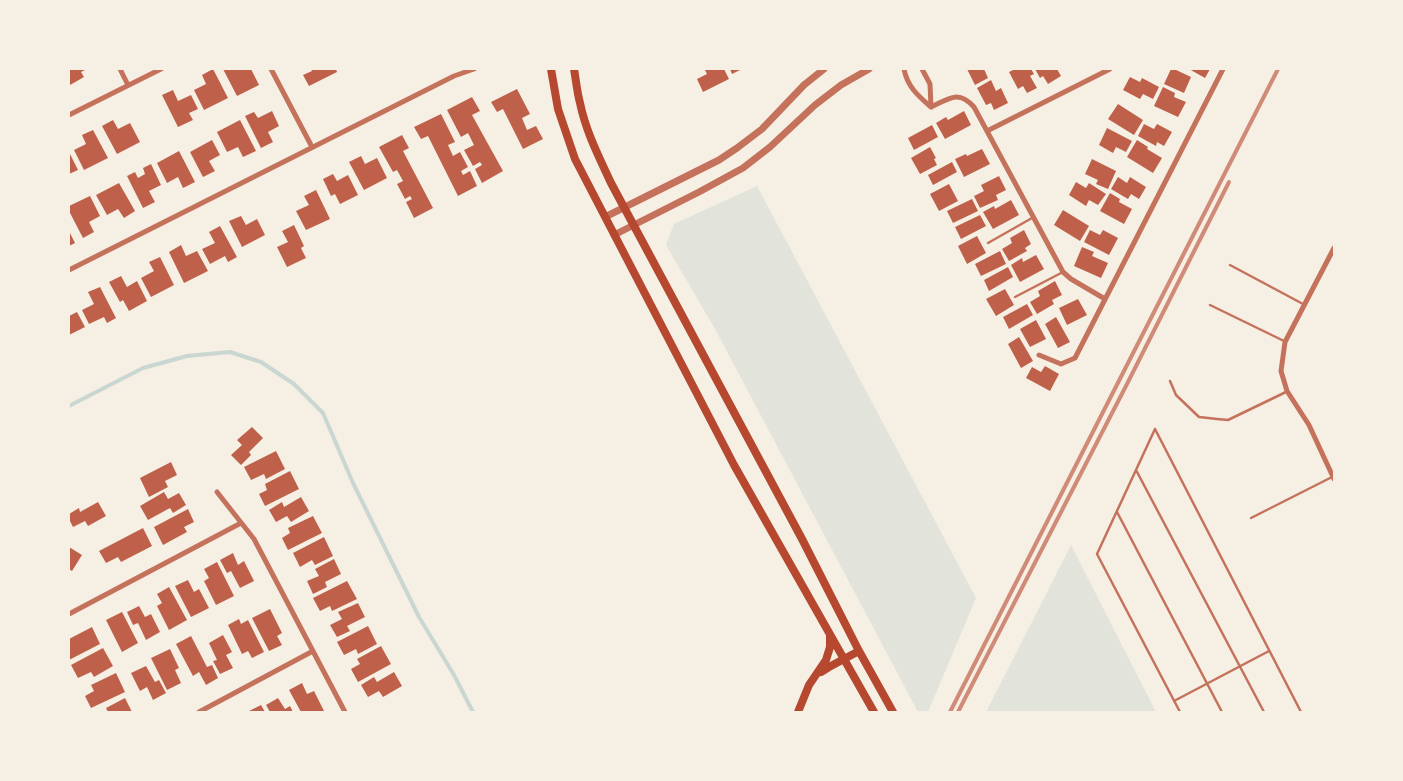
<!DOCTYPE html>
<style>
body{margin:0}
#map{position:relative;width:1403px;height:781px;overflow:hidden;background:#f6efe4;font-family:"Libre Baskerville",serif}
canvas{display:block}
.frame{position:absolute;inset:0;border:70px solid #f6efe4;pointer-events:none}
</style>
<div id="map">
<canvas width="1403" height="781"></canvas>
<div class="frame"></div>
</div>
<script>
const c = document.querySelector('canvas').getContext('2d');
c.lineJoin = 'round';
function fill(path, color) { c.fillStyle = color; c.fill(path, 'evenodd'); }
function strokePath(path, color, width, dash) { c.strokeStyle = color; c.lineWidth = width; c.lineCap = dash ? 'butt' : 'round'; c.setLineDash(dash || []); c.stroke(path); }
const green = new Path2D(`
 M757,186l219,412 -48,114h-10l-203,-383 -49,-84 8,-21z
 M1071,545l85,167h-170z`);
const stream = new Path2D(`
 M69,406l74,-38 44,-12 43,-4 31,10 33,22 29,29 30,70 66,134 35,58 19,37`);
const building = new Path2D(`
 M69,69h18l-6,3 3,5 -14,8z
 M213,69l15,29 -24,12 -10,-20 12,-6 -4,-9z
 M223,69h14l1,1 2,-1h11l8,16 -22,11z
 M311,69h25l1,3 -28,14 -6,-11 9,-4z
 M708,69h16l5,10 -26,13 -6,-13 10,-5 -2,-4z
 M730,69h12l-10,5z
 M967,69h17l4,9 -13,7z
 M1015,69h16l3,5 -4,2 7,12 -10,5 -4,-7 -5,3 -9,-17z
 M1035,69h22l4,7 -13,8 -5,-8 -3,2z
 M1171,69h3l17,8 -7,16 -20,-9z
 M1189,69h21l-5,9z
 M1130,77l10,5 2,-4 17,9 -6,12 -10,-5 -3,5 -17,-9z
 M991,80l5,11 5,-3 7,15 -14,7 -3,-7 -5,2 -9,-17z
 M1163,87l12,6 -1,4 12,5 -8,15 -24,-11z
 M517,89l13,25 -8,4 5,12 9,-4 7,13 -20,10 -20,-40 -6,3 -6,-10z
 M173,90l5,11 13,-6 7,14 -9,4 4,7 -15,7 -16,-32z
 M472,97l8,14 -8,4 31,56 -21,12 -7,-14 7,-4 -2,-3 -7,4 -9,-16 10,-5 -6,-12 -7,4 -14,-27z
 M1118,104l25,16 -9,15 -26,-16z
 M272,111l7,15 -11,6 5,10 -12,6 -16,-32 9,-4 4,6z
 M964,111l7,14 -26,14 -9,-16 10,-6 2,3z
 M441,114l14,28 -7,3 5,11 7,-4 8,15 -7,4 2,4 7,-4 7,15 -19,10 -30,-60 -7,3 -7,-12z
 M113,120l5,9 12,-6 10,19 -23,12 -15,-28z
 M240,120l16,31 -13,6 -5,-10 -11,5 -10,-20z
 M1144,124l10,5 3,-5 15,8 -8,14 -7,-4 -1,4 -18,-10z
 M932,125l6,12 -24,13 -6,-12z
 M1107,128l25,13 -6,11 -10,-5 -3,6 -14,-8z
 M93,130l15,28 -24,12 -10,-20 12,-6 -4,-9z
 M402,135l7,13 -6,3 30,57 -19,10 -8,-16 6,-3 -2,-3 -5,3 -8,-15 6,-3 -6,-11 -4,2 -14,-25z
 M212,140l8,15 -11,6 6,10 -12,6 -13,-25z
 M1137,140l11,7 -1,2 15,9 -9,15 -26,-16z
 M930,147l6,11 -2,1 3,6 -17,9 -9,-16z
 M982,149l8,15 -26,13 -9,-18 11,-5 1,2z
 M179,151l16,31 -12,6 -5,-11 -11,6 -10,-20z
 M69,152l9,18 -9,4z
 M361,156l4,8 12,-6 10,20 -23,12 -15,-28z
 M1092,159l24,12 -8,18 -12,-5 2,-4 -13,-6z
 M952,162l5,10 -24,13 -5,-10z
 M151,164l10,21 -12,6 6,11 -12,6 -16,-32 8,-4 3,6 7,-4 -2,-6z
 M333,174l4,7 11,-6 10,20 -18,9 -5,-10 -4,2 -8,-17z
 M999,176l7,14 -10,5 2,5 -18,8 -6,-12 10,-5 -3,-6z
 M1118,177l9,6 3,-6 16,10 -7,12 -8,-5 -3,5 -17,-10z
 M1076,182l10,6 3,-5 17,11 -8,11 -9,-5 -3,6 -17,-11z
 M119,183l16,28 -11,7 -6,-9 -11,6 -11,-20z
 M949,184l9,17 -19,10 -9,-17z
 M316,190l14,29 -24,11 -10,-19 13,-6 -5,-9z
 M1110,193l10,6 -1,3 13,7 -8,15 -24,-13z
 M90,196l10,20 -11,6 5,10 -11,6 -14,-27v-5z
 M972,199l6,12 -25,12 -6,-12z
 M1011,200l8,15 -26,14 -10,-17 11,-6 1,3z
 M1063,210l26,16 -9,15 -26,-16z
 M980,215l6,11 -25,13 -6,-12z
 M241,216l5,9 11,-6 8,16 -23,12 -13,-26z
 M294,225l10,21 -3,2 5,10 -19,9 -10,-20 11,-5 -6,-11z
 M220,226l17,31 -9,5 -3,-6 -15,8 -8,-15 13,-6 -6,-11z
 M1024,230l7,14 -6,4 2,3 -18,10 -7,-12 10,-6 -2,-5z
 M1090,230l10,5 3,-5 15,8 -9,17 -25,-13z
 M69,231l6,12 -6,3z
 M977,236l9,17 -19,11 -9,-18z
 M181,245l5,11 11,-5 11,20 -24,12 -15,-31z
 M1082,247l12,5 -2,4 16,7 -7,15 -27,-12z
 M1000,251l6,13 -25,12 -6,-12z
 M1036,255l8,14 -24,13 -9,-17 11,-7 1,4z
 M160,257l14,28 -23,12 -10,-19 13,-7 -5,-9z
 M1008,267l5,10 -24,14 -5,-11z
 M121,276l6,11 10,-6 10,20 -18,10 -6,-11 -3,2 -11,-20z
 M1055,281l7,14 -10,5 2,4 -17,10 -7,-12 10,-6 -2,-5z
 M100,287l16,31 -9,5 -3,-6 -15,7 -7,-14 12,-6 -6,-12z
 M1005,289l9,16 -18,11 -10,-17z
 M1078,299l9,16 -20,10 -8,-17z
 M1027,304l6,11 -24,14 -6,-12z
 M77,312l8,15 -16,8v-19z
 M1056,317l14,25 -12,6 -13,-24z
 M1036,320l10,19 -16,8 -10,-18z
 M1019,337l14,24 -12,7 -13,-24z
 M1045,366l14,8 -9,17 -24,-13 6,-11 9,5z
 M252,427l11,11 -14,14 2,3 -10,10 -10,-10 11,-10 -5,-5z
 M276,451l9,18 -19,10 -2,-5 -13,6 -7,-13z
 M171,462l6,13 -12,6 3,6 -19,10 -9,-19z
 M290,471l9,18 -34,17 -6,-12 8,-4 -2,-6z
 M164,492l4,7 11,-6 7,12 -13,8 -3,-5 -22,12 -8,-14z
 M301,497l8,14 -18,11 -4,-6 -11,6 -7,-12 13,-8 2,5z
 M98,502l8,14 -18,10 -3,-5 -12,6 -4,-8v-5l10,-6 1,4z
 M188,509l6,13 -10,5 3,5 -24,13 -9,-18z
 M313,516l9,17 -34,17 -6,-12 8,-5 -2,-5z
 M143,528l9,18 -31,16 -3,-5 -12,6 -7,-12z
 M324,537l9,19 -18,9 -3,-5 -12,7 -7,-14z
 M69,547l13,8 -10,16 -3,-2z
 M233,553l5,12 6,-4 10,20 -14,7 -9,-17 -4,2 -7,-13z
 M334,559l7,15 -16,8 2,5 -14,7 -6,-13 12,-5 -4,-7z
 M217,562l17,34 -18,9 -12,-24 5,-3 -5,-9z
 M188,580l6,12 5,-3 10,19 -18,9 -16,-31z
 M347,581l10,18 -25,12 -2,-5 -10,5 -7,-13z
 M169,587l18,33 -18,10 -12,-24 5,-3 -5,-9z
 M358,603l7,14 -18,9 3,5 -13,6 -7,-12 12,-6 -4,-7z
 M139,606l6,11 6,-3 9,18 -14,8 -8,-17 -5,2 -6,-13z
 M270,609l12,24 -5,3 5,9 -13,6 -17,-33z
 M122,612l16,31 -16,9 -16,-32z
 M239,619l2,5 7,-4 16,32 -12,6 -4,-7 -6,3 -14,-29z
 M368,626l9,18 -19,10 -2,-5 -12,6 -7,-13z
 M92,627l8,17 -31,16v-15l1,-1 -1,-5z
 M223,635l9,17 -6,3 7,13 -13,6 -7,-13 4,-1 -8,-17z
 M191,636l16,31 5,-2 6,13 -12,7 -7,-13 -6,4 -17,-32z
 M381,646l10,18 -33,18 -7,-13 9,-5 -3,-5z
 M103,648l10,18 -19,11 -3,-5 -13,6 -7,-13z
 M170,649l9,19 -4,2 6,13 -14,7 -16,-32z
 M146,666l9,16 4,-2 7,13 -13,7 -6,-13 -7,4 -9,-18z
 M394,672l8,14 -19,11 -4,-6 -11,6 -7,-12 13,-8 3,5z
 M116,673l9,19 -34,16 -6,-12 9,-5 -3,-6z
 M302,683l5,11 7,-3 10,20 -23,1 -12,-22z
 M125,698l7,14h-24l-2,-4z
 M278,698l7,11 5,-3 3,6h-23l-4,-7z
 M261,705l4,7h-18z`);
const service = new Path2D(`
 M988,243l44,-25
 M1230,265l73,39
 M1015,297l48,-25
 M1210,305l74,36
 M1170,381l6,14 23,22 18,2 11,1 58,-28
 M1136,470l128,242
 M1117,512l105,200
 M1251,518l81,-41
 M1174,701l95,-50
 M1180,712l-83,-158 58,-125 146,283`);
const minor = new Path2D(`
 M120,69l8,16
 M271,69l41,78
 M904,69c3,17 14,27 27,38
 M922,69l8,15 1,23
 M931,107c18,-8 27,-18 43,0l89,165 8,7 34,20
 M69,115l92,-46
 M987,131l123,-62
 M1334,248l-49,94 -4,29 6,20 22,34 25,54
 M69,270l385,-194 20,-7
 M1039,355l22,9 14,-6 148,-289
 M217,492l37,47 91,173
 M69,614l172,-91
 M199,712l114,-61`);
const tertiary = new Path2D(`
 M605,217l114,-57 18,-12 25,-19 42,-44 20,-16
 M614,235l85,-43 44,-24 27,-21 45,-42 26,-20 28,-16`);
const secondary = new Path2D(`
 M551,69l7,40 17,50 159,306 140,247
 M574,69c2,11 3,23 6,34 6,29 19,54 31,80l191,356 57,112 34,61
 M821,672l8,-5 30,-16
 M798,712l11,-27 17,-25 4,-13v-12`);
const rail = new Path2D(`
 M950,712l328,-643
 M958,712l169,-328 102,-202`);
fill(green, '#e2e4dc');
strokePath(stream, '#c9d6d2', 4);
fill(building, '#bf614a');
strokePath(service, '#c5725c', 2.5);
strokePath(minor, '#c5725c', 5);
strokePath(tertiary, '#c5725c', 7);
strokePath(secondary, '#b5482f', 8);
strokePath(rail, '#cf8b77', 4);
</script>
